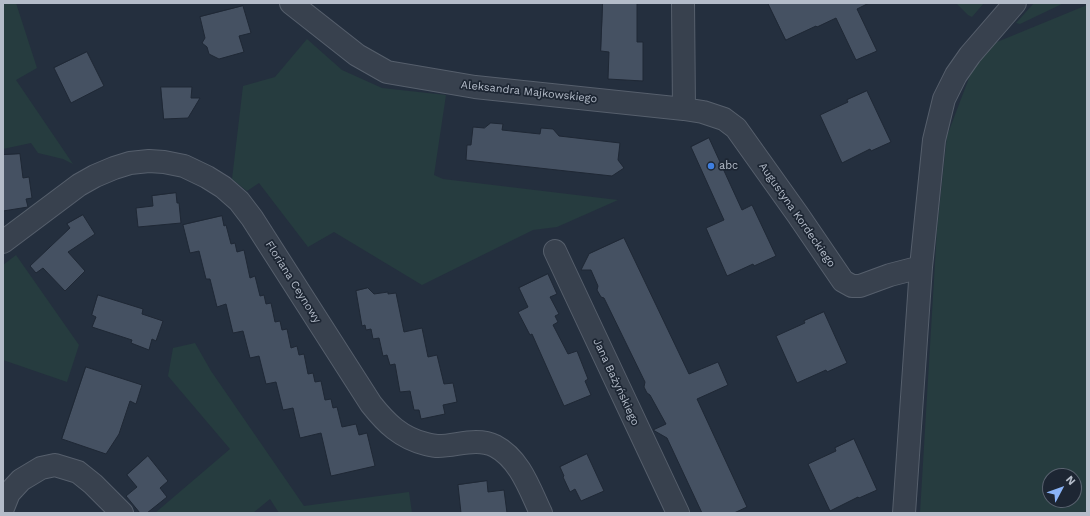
<!DOCTYPE html>
<meta charset="utf-8">
<style>
body{margin:0}
#map{position:relative;width:1090px;height:516px;overflow:hidden;background:#242f3e;font-family:"Work Sans",sans-serif}
canvas{display:block}
.frame{position:absolute;inset:0;border:4px solid #b4bcc9;pointer-events:none}
.north{position:absolute;left:1042px;top:468px;width:40px;height:40px;box-sizing:border-box;background:#1d2633;border:1px solid #59626f;border-radius:50%;rotate:49deg;font-size:11px;font-weight:700;line-height:16px;text-align:center;color:#b4bcc9}
.north::after{content:'';display:block;margin:auto;width:14px;height:18px;background:#8ab4f8;clip-path:polygon(50% 0,100% 100%,50% 72%,0 100%)}
</style>
<div id="map">
<canvas width="1090" height="516"></canvas>
<div class="frame"></div>
<div class="north">N</div>
</div>
<script>
const c = document.querySelector('canvas').getContext('2d');
c.lineJoin = 'round';
function fill(path, color) { c.fillStyle = color; c.fill(path, 'evenodd'); }
function strokePath(path, color, width, dash) { c.strokeStyle = color; c.lineWidth = width; c.lineCap = dash ? 'butt' : 'round'; c.setLineDash(dash || []); c.stroke(path); }
function drawText(font, color, halo, rows, align = 'center') {
  c.font = font + ' "Work Sans",sans-serif'; c.lineWidth = 3.5; c.setLineDash([]); c.textBaseline = 'middle'; c.strokeStyle = halo; c.fillStyle = color; for (const [text, x, y, turn = 0] of rows) {
    c.save(); c.translate(x, y); c.rotate((+turn || 0) * Math.PI / 180); c.textAlign = isNaN(turn) ? turn : align; if (halo) c.strokeText(text, 0, 0); c.fillText(text, 0, 0); c.restore();
  }
}
const green = new Path2D(`
 M3,3h13l21,65 -21,12 57,84 -10,-5 -25,-6 -7,-10 -28,6z
 M956,3h28l-12,14 -4,-2z
 M1034,3h30l-44,21 -4,-1z
 M1087,5v508h-167l17,-284 10,-93 33,-87zM1050,476h24v24h-24z
 M307,39l35,31 40,18 64,7 -12,80 9,4 175,21 -61,27 -24,3 -111,55 -88,-53 -26,15 -49,-64 -12,8 -15,-12 11,-93 32,-9z
 M16,255l63,90 -12,37 -64,-22v-95z
 M195,343l16,28 93,135 105,-14 3,21h-133l-9,-14 -17,14h-98l75,-64 -62,-73 5,-28z`);
const building = new Path2D(`
 M603,3h34v39h6v39l-35,-2 1,-27 -8,-1z
 M768,3h101l-12,6 20,42 -21,9 -20,-42 -19,9 -1,-1 -30,14z
 M243,6l8,27 -12,3 5,16 -25,7 -10,-5 -2,-7 -5,-4 3,-5 -5,-21z
 M87,52l17,34 -33,17 -17,-35z
 M161,87h31l-1,11h9l-12,20 -24,1z
 M867,91l24,51 -20,9 -1,-2 -28,14 -22,-48 28,-13 -1,-2z
 M491,123l12,1 -1,6 38,4 1,-6 12,1 6,7 61,7 -2,17 6,8 -12,8 -146,-16 1,-15h4l2,-18 11,1z
 M709,138l33,72 10,-5 24,51 -22,10 -1,-2 -26,12 -21,-48 18,-8 -33,-73z
 M20,154l3,24 6,-1 3,21 -6,1 2,8 -25,4v-56z
 M176,193l1,10h2l2,20 -43,4 -2,-19 17,-2 -1,-10z
 M83,215l12,19 -27,18 17,19 -20,20 -22,-23 -7,5 -6,-7 40,-38 -3,-4z
 M222,216l2,10 2,-1 5,19 4,-1 2,9 7,-2 6,28 5,-2 5,20 4,-1 2,9 5,-1 4,19 5,-1 2,9 5,-1 4,19 6,-2 2,9 5,-1 4,20 5,-1 2,9 6,-1 4,19 6,-1 2,9 4,-1 5,20 14,-3 3,11 8,-2 8,33 -44,10 -10,-43 -21,5 -7,-30 -10,2 -7,-28 -10,2 -7,-28 -9,2 -7,-27 -10,2 -7,-29 -9,3 -7,-28h-4l-7,-28 -9,2 -7,-28z
 M624,238l65,136 29,-12 10,23 -31,14 50,108 -13,6h-32l-35,-75 -14,-8 13,-6 -16,-29 -3,-2 -3,-6 1,-5 -41,-84 -3,-1 -4,-7 1,-4 -7,-16h-10l8,-16z
 M548,274l9,20 -7,3 9,17 -4,2 3,6 -5,3 15,29 9,-3 11,28 -3,2 6,14 -27,11 -32,-72 -2,1 -12,-23 10,-5 -9,-19z
 M368,288l6,6 14,-2v2l8,-1 8,39 18,-4 6,29 9,-2 7,29 9,-1 4,19 -14,3 2,9 -24,5 -2,-9h-5l-4,-19 -10,1 -5,-28 -5,1 -3,-10 -4,1 -4,-18 -6,1 -2,-10 -5,1 -1,-5 -3,1 -6,-35z
 M98,295l45,14 -1,5 21,7 -7,20 -4,-2 -3,11 -18,-7 1,-3 -40,-13 4,-10 -4,-2z
 M824,312l23,51 -20,9 -1,-2 -29,13 -21,-47 29,-13 -1,-2z
 M86,367l56,18 -6,19 -6,-3 -11,33 -13,20 -44,-15z
 M854,439l23,51 -18,8 -1,-1 -28,14 -22,-47 28,-13 -1,-3z
 M587,454l17,37 -23,10 -6,-12 -5,3 -7,-15 1,-1 -4,-9z
 M148,456l20,25 -8,7 7,9 -20,16h-7l-14,-17 11,-9 -10,-12z
 M487,481l1,11 16,-2 3,23h-46l-3,-28z`);
const minor = new Path2D(`
 M291,3l66,52 30,17 88,15 209,22 19,3 21,7 12,9 62,87 45,66 9,5h8l30,-11 31,-8
 M683,3l1,106
 M3,242l76,-57 16,-9 19,-8 16,-5 19,-2 15,1 20,4 23,11 16,10 16,14 13,17 119,186c15,19 30,34 55,40 4,1 8,2 12,2 6,0 13,-1 19,-2 12,-2 26,-4 38,2 25,13 35,44 46,67
 M555,251l123,262
 M3,508l6,-15 12,-13 20,-12 14,-3 23,7 15,12 29,29
 M904,513l17,-246 13,-127 10,-41 12,-24 14,-20 45,-52`);
const markers = [
 [711,166,4,"#3f7fe0"]
];
const streetNames = [
 ["Aleksandra Majkowskiego",529,92,6],
 ["Augustyna Kordeckiego",797,215,55],
 ["Floriana Ceynowy",293,282,58],
 ["Jana Bażyńskiego",616,382,65]
];
const poiNames = [
 ["abc",719,166]
];
fill(green, '#263c3f');
fill(building, '#455162');
strokePath(building, '#1f2835', 1);
strokePath(minor, '#565f6c', 24);
strokePath(minor, '#38414e', 22);
for (const [x, y, r, color] of markers) { const dot = new Path2D(); dot.arc(x, y, r, 0, 2 * Math.PI); c.fillStyle = color; c.fill(dot); strokePath(dot, '#1d2633', 1.5); }
drawText('11px', '#b4bcc9', '#1d2633', streetNames);
drawText('11px', '#b4bcc9', '#1d2633', poiNames, 'left');
</script>
